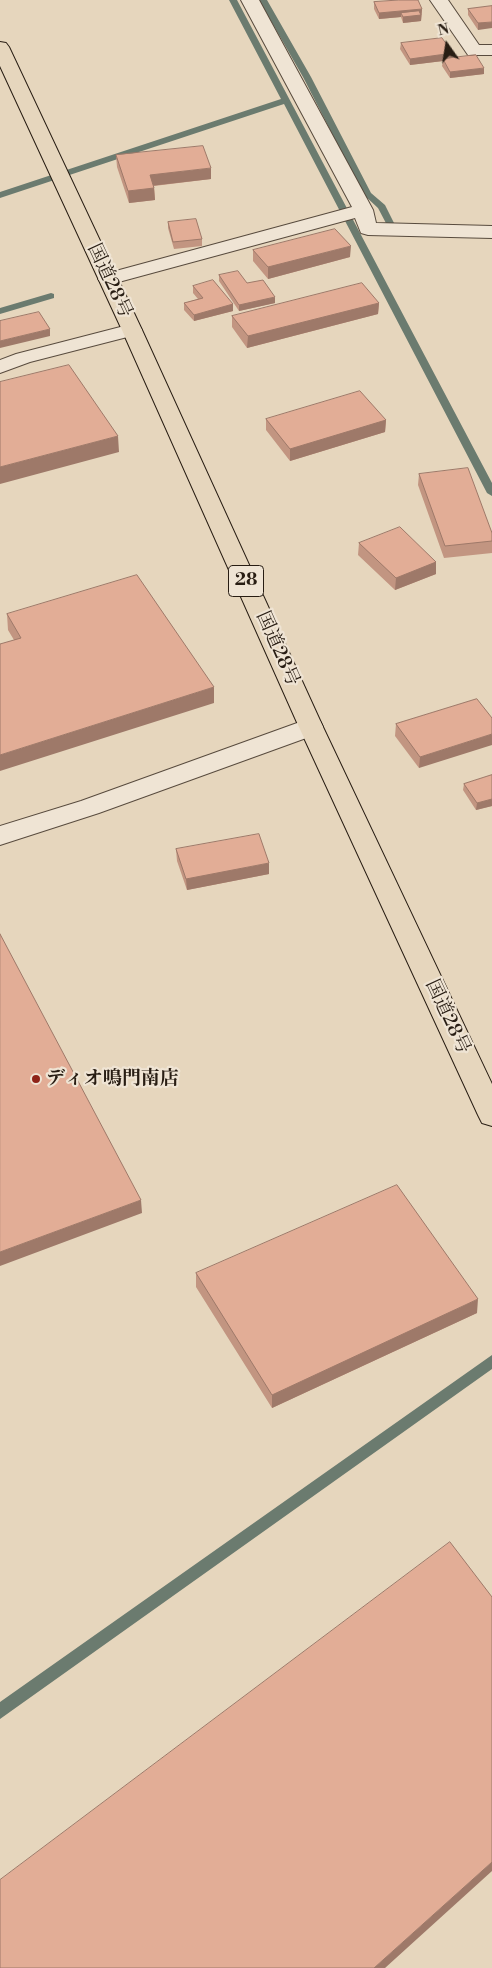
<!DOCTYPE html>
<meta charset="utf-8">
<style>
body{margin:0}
#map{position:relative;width:492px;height:1968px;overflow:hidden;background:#e6d6bd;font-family:"Libre Bodoni",serif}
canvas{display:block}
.north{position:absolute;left:422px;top:20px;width:50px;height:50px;-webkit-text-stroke:4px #efe4d4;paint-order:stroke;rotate:347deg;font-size:14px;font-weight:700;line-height:20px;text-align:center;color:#281d13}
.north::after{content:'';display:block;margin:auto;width:18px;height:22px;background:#281d13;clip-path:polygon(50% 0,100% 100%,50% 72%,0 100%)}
</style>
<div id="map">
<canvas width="492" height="1968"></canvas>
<div class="north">N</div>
</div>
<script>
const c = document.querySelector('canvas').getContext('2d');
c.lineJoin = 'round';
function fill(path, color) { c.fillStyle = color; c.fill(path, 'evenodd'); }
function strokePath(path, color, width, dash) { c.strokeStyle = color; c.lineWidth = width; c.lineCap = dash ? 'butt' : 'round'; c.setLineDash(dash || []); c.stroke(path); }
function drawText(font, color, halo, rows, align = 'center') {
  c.font = font + ' "Libre Bodoni","Noto Serif JP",serif'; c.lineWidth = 4.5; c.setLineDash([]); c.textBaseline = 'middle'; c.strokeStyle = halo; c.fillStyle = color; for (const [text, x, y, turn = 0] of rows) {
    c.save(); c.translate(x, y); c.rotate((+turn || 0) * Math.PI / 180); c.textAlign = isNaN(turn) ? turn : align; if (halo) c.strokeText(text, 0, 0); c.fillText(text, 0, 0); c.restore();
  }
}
const stream = new Path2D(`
 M229,0h8l255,483v13l-5,-3 -203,-389 -284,94v-6l281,-93z
 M259,0h8l44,77 60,116 14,12 9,18 14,1v4l-20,-1 -10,-19 -15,-14 -60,-117z
 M51,293l3,1v4l-54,16v-6z
 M492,1355v14l-492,350v-17z`);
const minor = new Path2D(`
 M241,0h18l114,210 3,13 116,3v12l-124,-3 -7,-2 -6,-15 -240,65 -7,2 -7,-2 -3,-4 3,-4 251,-68z
 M430,0h18l31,45h13v10h-24z
 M132,324l7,2 3,4 -3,4 -109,28 -30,11v-13l16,-6z
 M311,718l9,3 3,6 -3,6 -221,80 -99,32v-19l81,-25z`);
const highway = new Path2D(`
 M0,42l6,1 3,4 133,283 181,397 169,357v42l-10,-3 -4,-8 -179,-388 -177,-397 -122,-264z`);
const wall = new Path2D(`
 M374,2l48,7 -1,12 -18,2 -2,-6 -22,2 -5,-10z
 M492,6l-14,24 -10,-15v-6z
 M401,43l51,15 32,16 -34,4 -8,-12 1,-5 -33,4 -10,-16z
 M116,155l95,24 -57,7 1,14 -26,3 -12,-36z
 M168,222l34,17v7l-28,3 -6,-21z
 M253,250l97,7 -82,22 -15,-18z
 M219,275l28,8 28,20 -36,8 -20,-30z
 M193,286l40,18v7l-39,10 -10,-11v-7l14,-4 -5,-6z
 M379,303l-1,11 -131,34 -15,-21v-11z
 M266,419l120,1 -1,12 -95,29 -24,-31z
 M419,474l73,59v20l-48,5 -26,-73z
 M359,543l77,19v12l-41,16 -37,-35z
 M7,614l207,89 -200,-63 -6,-10z
 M477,699l-58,69 -24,-32 1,-12z
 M492,775v31l-16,4 -13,-20 1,-6z
 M176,849l93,25 -82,16 -10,-29z
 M196,1273l281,40 -205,95 -76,-121z`);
const shadedWall = new Path2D(`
 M422,9l-1,12 -18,2v-6l-2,-4v4l-22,2v-6z
 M492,22v6l-14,2v-7z
 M453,53l-1,7 -9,-1v2l-33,4v-6z
 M484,68v6l-34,4v-6z
 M211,168v11l-61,7v-11z
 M154,188l1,12 -26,3 -1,-12z
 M351,246l-1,11 -82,22v-12z
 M275,297v6l-36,8v-6z
 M379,303l-1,11 -131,34 1,-12z
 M233,304v7l-39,10v-6z
 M50,329v7l-50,12v-7z
 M386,420l-1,12 -95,29v-12z
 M118,436l1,16 -119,32v-17z
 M436,562v12l-41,16 1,-12z
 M214,687v16l-214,68v-16z
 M492,734v11l-73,23 1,-11z
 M492,799v7l-16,4 1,-7z
 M269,863v11l-82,16 -1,-11z
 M141,1200l1,13 -142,53v-14z
 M478,1299l-1,14 -205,95v-13z
 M492,1862v9l-107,97h-11z`);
const building = new Path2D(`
 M399,0h19l4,9 -43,4 -5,-11z
 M492,6v16l-14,1 -10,-14z
 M419,11l2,4 -18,2 -2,-4z
 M442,38l11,15 -43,6 -9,-16z
 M476,55l8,13 -34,4 -7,-13z
 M203,146l8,22 -61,7 4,13 -26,3 -12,-36z
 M196,219l6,20 -29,3 -5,-20z
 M335,229l16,17 -83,21 -15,-17z
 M238,271l9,12 16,-3 12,17 -36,8 -20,-30z
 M213,280l20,24 -39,11 -10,-12 19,-5 -10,-12z
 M362,283l17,20 -131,33 -16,-20z
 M39,312l11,17 -50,12v-20z
 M69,365l49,71 -118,31v-85z
 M360,391l26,29 -96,29 -24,-30z
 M468,468l24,65v8l-47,5 -26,-72z
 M400,527l36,35 -40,16 -37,-35z
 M137,575l77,112 -214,68v-111l21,-6 -14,-24z
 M477,699l15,19v16l-72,23 -24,-33z
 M492,775v24l-15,4 -13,-19z
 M259,834l10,29 -83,16 -10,-30z
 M0,934l141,266 -141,52z
 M397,1185l81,114 -206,96 -76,-122z
 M450,1542l42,55v265l-118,106h-374v-88z`);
const markers = [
 [36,1079,5,"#8f2418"]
];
const shields = [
 [246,581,35]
];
const shieldNames = [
 ["28",246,581]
];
const streetNames = [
 ["国道28号",109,281,65],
 ["国道28号",277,649,66],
 ["国道28号",447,1017,65]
];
const poiNames = [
 ["ディオ鳴門南店",46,1079]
];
fill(stream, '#6b7b6f');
strokePath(minor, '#584b3e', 2);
strokePath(highway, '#281d13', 2);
fill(minor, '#efe4d4');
fill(highway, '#e6d6bd');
fill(wall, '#c29581');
fill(shadedWall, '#9e7969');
fill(building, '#e2ad96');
strokePath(building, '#9e7969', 1);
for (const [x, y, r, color] of markers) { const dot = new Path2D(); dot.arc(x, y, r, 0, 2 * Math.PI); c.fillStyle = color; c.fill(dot); strokePath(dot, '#efe4d4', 2); }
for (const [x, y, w] of shields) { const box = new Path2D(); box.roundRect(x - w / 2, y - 15.5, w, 31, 4); c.fillStyle = '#efe4d4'; c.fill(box); strokePath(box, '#281d13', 1); }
drawText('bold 18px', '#281d13', null, shieldNames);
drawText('19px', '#281d13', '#efe4d4', streetNames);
drawText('bold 19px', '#281d13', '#efe4d4', poiNames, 'left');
</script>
